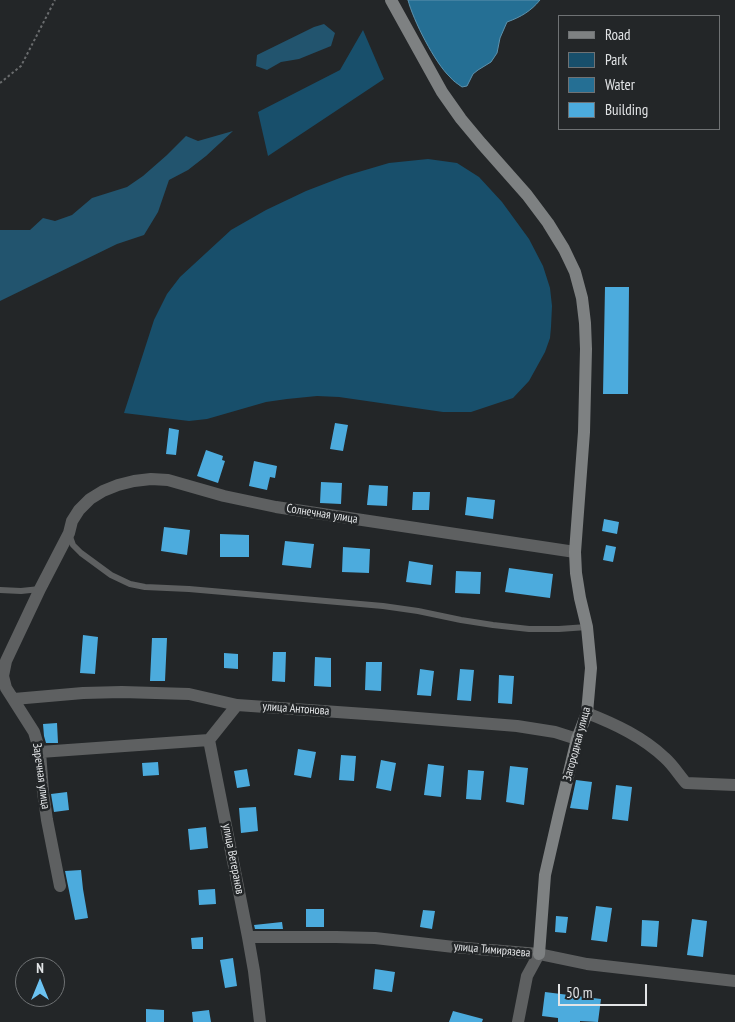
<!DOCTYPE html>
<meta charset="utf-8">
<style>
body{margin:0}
#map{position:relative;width:735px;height:1022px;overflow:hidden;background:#232628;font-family:"PT Sans Narrow",sans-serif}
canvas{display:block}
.legend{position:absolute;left:558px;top:15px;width:162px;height:115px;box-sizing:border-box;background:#232628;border:1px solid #6f7274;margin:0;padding:6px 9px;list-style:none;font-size:15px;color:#e2e4e6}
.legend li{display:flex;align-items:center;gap:10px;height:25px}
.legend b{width:25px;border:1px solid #6f7274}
.north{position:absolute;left:15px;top:957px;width:50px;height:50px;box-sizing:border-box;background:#232628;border:1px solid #6f7274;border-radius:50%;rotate:0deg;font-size:14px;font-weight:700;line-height:20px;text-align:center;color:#e2e4e6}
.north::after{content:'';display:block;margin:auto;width:18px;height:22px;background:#6cc3f2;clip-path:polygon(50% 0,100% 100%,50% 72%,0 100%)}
.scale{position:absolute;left:558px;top:984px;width:89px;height:22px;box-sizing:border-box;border:2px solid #e2e4e6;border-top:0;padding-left:6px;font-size:15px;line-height:18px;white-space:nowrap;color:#e2e4e6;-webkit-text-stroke:4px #232628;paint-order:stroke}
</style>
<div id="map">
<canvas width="735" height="1022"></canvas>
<ul class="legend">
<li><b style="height:6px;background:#7e8182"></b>Road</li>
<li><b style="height:14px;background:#184f6b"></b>Park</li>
<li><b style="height:14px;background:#256f94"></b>Water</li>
<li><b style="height:14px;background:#4cabdd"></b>Building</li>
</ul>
<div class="north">N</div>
<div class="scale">50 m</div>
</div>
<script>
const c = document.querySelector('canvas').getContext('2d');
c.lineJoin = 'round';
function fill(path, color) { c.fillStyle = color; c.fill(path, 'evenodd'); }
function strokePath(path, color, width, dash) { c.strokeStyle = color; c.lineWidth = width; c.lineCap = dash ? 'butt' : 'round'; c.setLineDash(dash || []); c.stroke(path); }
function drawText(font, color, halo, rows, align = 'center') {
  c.font = font + ' "PT Sans Narrow",sans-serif'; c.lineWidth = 5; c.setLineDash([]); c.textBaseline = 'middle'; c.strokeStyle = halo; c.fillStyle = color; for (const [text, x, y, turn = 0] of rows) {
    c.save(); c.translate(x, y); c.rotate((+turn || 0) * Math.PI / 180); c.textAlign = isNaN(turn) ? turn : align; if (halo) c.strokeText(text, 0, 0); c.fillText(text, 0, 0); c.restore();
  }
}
const green = new Path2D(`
 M363,30l21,49 -116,77 -10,-44 82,-42z
 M428,159l29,4 22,14 23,25 27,37 14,27 7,22 2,18 -1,21 -1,11 -5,14 -16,29 -16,17 -42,14h-28l-104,-15 -22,-1 -30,3 -21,3 -59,17 -18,2 -65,-8 30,-93 13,-26 13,-17 51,-47 35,-20 40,-19 39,-15 44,-13z`);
const forest = new Path2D(`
 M324,24l11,9 -4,13 -32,13 -18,3 -14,8 -11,-4 1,-11 57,-28z
 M233,131l-27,25 -18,14 -19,10 -11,32 -14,23 -27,9 -117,57v-71h30l13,-12 12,3 17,-6 20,-17 35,-11 16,-11 24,-21 19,-19 12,5z`);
const water = new Path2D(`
 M408,0h132c-9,11 -19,17 -33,22l-7,16 -3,15 -6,9 -13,8 -5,4 -6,12 -5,1c-4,-3 -9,-6 -12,-10 -15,-14 -37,-57 -42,-77z`);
const building = new Path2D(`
 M605,287h24l-1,107h-25z
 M335,423l13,2 -5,26 -13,-2z
 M169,428l10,2 -3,25 -10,-1z
 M206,450l17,6 -1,4 3,1 -7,22 -21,-7z
 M254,461l23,5 -2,12 -5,-1 -3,13 -18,-4z
 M321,482l21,1 -1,21 -21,-1z
 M369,485l19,1 -1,20 -20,-1z
 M413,492h17l-1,18h-17z
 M467,497l28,3 -2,19 -28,-4z
 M604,519l15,3 -2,12 -15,-3z
 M164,527l26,3 -3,25 -26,-4z
 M220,534l29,1v22h-29z
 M285,541l29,3 -3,24 -29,-3z
 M606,545l10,2 -3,15 -10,-2z
 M343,547l27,2 -1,24 -27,-1z
 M409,561l24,4 -2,20 -25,-3z
 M509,568l44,6 -3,24 -45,-6z
 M456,571l25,1 -1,22 -25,-1z
 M83,635l15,2 -3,37 -15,-1z
 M152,638h15l-2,43h-15z
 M273,652h13l-1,30 -13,-1z
 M224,653l14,1v15l-14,-1z
 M315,657l16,1v29l-17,-1z
 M366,662h16l-1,29 -16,-1z
 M420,669l14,2 -3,25 -14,-1z
 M460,669l14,1 -3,31 -14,-1z
 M499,675l15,1 -2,28 -14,-1z
 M57,723l1,20h-12l-2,-7 -1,-12z
 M298,749l18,3 -5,26 -17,-3z
 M341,755l15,1 -2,25 -15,-1z
 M381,760l15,3 -5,28 -15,-3z
 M158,762l1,13 -16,1 -1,-13z
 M428,764l16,2 -3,31 -17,-2z
 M510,766l18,2 -4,37 -18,-3z
 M247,769l3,17 -13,2 -3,-17z
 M468,770l16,1 -3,29 -15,-1z
 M576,780l16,2 -4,28 -18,-2z
 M616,785l16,2 -4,34 -16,-2z
 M67,792l2,18 -15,2 -3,-18z
 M256,807l2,24 -17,2 -2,-25z
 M206,827l2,21 -18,2 -2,-21z
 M81,870l2,19 5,29 -13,2 -10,-49z
 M215,889l1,15 -17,1 -1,-15z
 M596,906l16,2 -5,34 -16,-2z
 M306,909h18v18h-18z
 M423,910l12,1 -3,18 -12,-2z
 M556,916l12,1 -2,16 -11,-1z
 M692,919l15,2 -4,36 -16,-2z
 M642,920l17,1 -2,26 -16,-1z
 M282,922l1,7h-28l-1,-4z
 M203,937v12h-11l-1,-11z
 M233,958l4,28 -12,2 -5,-28z
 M375,969l20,3 -3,20 -19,-3z
 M545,992l56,7 -3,23 -18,-1v1h-22v-4l-16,-2z
 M146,1009l18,1v12h-18z
 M209,1010l2,12h-18l-1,-10z
 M453,1011l30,8 -1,3h-33z`);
const path = new Path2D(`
 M0,83l21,-17 34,-66`);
const lane = new Path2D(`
 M69,534l4,11 8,8 30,22 19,9 15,3 44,2 194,17 35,5 43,9 32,5 36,4h30l28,-2
 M0,590l21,1 19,-2`);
const street = new Path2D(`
 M14,699l69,-6 39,-1 67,2 48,11 143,10 137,11 38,6 22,7
 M237,705l-28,35 39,197 6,34 6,51
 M587,713c28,11 56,24 78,45 8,7 14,17 21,25l49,2
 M40,752l169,-12
 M60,886l-13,-66 -4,-28 -3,-40 -6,-20 -28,-44 -3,-12 3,-15 34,-72 29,-56 3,-12 7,-11 11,-11 13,-8 15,-6 16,-4 17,-2 17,1 56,16 52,11 299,45
 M248,937h88l39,1 79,9 85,7 48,10 148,17
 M518,1022l9,-46 12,-22`);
const secondary = new Path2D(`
 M391,0l51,92 19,27 20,24 46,52 21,28 16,26 11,23 7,26 3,25 1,26 -2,83 -9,120 1,21 4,25 7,29 4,41 -4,45 -10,26 -18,75 -14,61 -6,79`);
const streetNames = [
 ["Солнечная улица",322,514,9],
 ["улица Антонова",296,709,4],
 ["Загородная улица",577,744,-75],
 ["Заречная улица",41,776,82],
 ["улица Ветеранов",233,859,79],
 ["улица Тимирязева",492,950,5]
];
fill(green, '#184f6b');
fill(forest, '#22546e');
fill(water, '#256f94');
strokePath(water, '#5e92ad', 1);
fill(building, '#4cabdd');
strokePath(path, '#6a6c6e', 2, [2.5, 2.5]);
strokePath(lane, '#5e6061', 6);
strokePath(street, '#5e6061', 12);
strokePath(secondary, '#7e8182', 12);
drawText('12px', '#e2e4e6', '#232628', streetNames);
</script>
